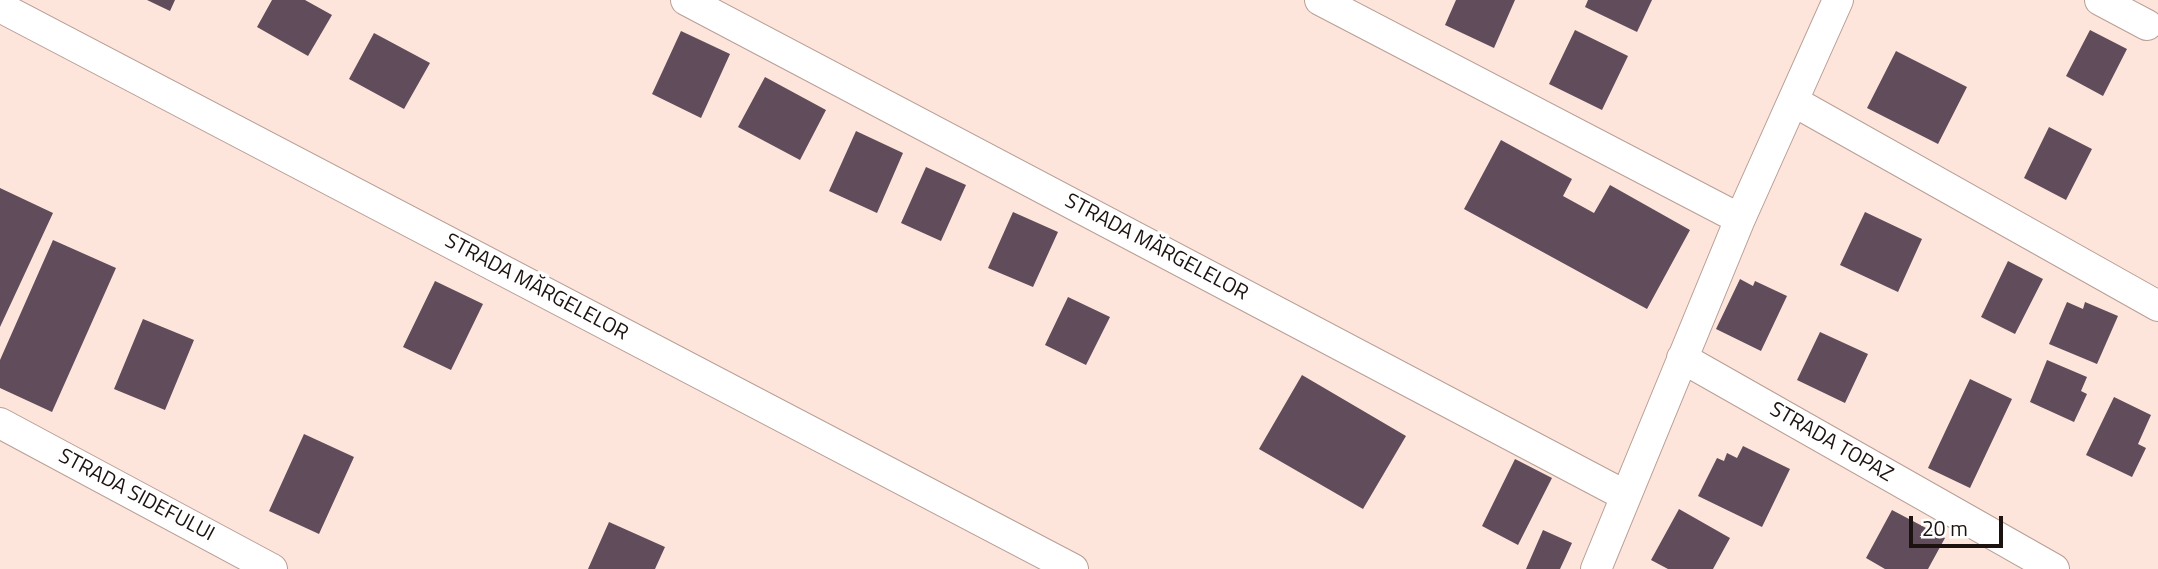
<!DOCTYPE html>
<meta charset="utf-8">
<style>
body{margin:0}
#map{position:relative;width:2158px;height:569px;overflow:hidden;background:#fde5dc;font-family:"Titillium Web",sans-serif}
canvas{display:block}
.scale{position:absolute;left:1909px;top:516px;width:94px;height:32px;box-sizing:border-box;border:4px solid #1c120f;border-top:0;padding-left:9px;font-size:21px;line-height:24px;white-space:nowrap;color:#1c120f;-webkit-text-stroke:5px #fff;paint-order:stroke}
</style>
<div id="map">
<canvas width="2158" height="569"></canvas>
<div class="scale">20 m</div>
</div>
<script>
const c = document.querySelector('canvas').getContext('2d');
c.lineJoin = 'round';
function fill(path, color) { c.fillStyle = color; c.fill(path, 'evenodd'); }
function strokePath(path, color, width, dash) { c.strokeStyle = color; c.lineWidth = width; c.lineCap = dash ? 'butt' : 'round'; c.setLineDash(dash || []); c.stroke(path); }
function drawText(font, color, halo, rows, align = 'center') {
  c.font = font + ' "Titillium Web",sans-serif'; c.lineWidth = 7; c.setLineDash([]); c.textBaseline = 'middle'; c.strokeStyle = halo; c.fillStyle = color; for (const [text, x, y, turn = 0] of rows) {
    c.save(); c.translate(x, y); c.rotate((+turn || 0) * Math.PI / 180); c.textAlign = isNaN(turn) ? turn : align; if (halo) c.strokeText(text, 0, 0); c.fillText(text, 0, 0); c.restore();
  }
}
const building = new Path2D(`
 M147,0h28l-5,11z
 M272,0h33l27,15 -24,41 -51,-29z
 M1456,0h59l-21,48 -49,-23z
 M1588,0h64l-15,32 -52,-25z
 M1575,30l53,26 -26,54 -53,-26z
 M2090,30l37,19 -24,47 -37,-20z
 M681,31l49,23 -29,64 -49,-24z
 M374,33l56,30 -26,46 -55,-30z
 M1896,51l71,36 -29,57 -71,-36z
 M765,77l61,33 -26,50 -62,-33z
 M2049,127l43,22 -26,51 -42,-22z
 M856,131l47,22 -26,60 -48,-22z
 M1501,140l71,39 -9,17 31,17 16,-28 80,45 -43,79 -183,-100z
 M926,167l40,18 -25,56 -40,-18z
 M0,188l53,25 -53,114z
 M1013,212l45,20 -25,55 -45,-19z
 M1865,212l57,27 -24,53 -58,-27z
 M53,240l63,28 -64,144 -52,-24v-28z
 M2008,261l35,18 -28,55 -34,-17z
 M1740,279l13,7 2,-5 32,15 -26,55 -45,-22z
 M435,281l48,23 -32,66 -48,-23z
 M1068,297l42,20 -24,48 -41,-20z
 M2067,302l16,7 2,-7 33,14 -21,48 -48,-20z
 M143,319l51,21 -29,70 -51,-21z
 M1820,332l48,22 -23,49 -48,-23z
 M2047,360l40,17 -6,14 6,3 -13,28 -44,-20z
 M1302,375l104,61 -43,73 -104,-60z
 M1970,379l42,20 -42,89 -42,-20z
 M2114,397l37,18 -13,29 8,4 -14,29 -46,-22z
 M304,434l50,23 -35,77 -50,-23z
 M1743,446l47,23 -28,58 -64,-31 19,-38 7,3 3,-8 10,5z
 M1515,459l37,19 -34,67 -36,-19z
 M1679,509l51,29 -17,31h-45l-17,-9z
 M1892,510l53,28 -17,31h-43l-19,-11z
 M609,522l56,25 -10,22h-67z
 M1543,530l29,13 -12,26h-34z`);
const street = new Path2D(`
 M686,0l940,496
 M1320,0l420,219
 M2100,0l47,25
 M0,7l1073,562
 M1793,101l365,205
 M1682,358l372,211
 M0,423l272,146
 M1596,569l144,-350 98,-219`);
const streetNames = [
 ["STRADA MĂRGELELOR",1156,248,28],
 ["STRADA MĂRGELELOR",536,288,28],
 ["STRADA TOPAZ",1831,443,30],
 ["STRADA SIDEFULUI",136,496,28]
];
fill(building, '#604c5b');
strokePath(street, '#b99e94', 32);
strokePath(street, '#fff', 30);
drawText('21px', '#1c120f', '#fff', streetNames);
</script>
